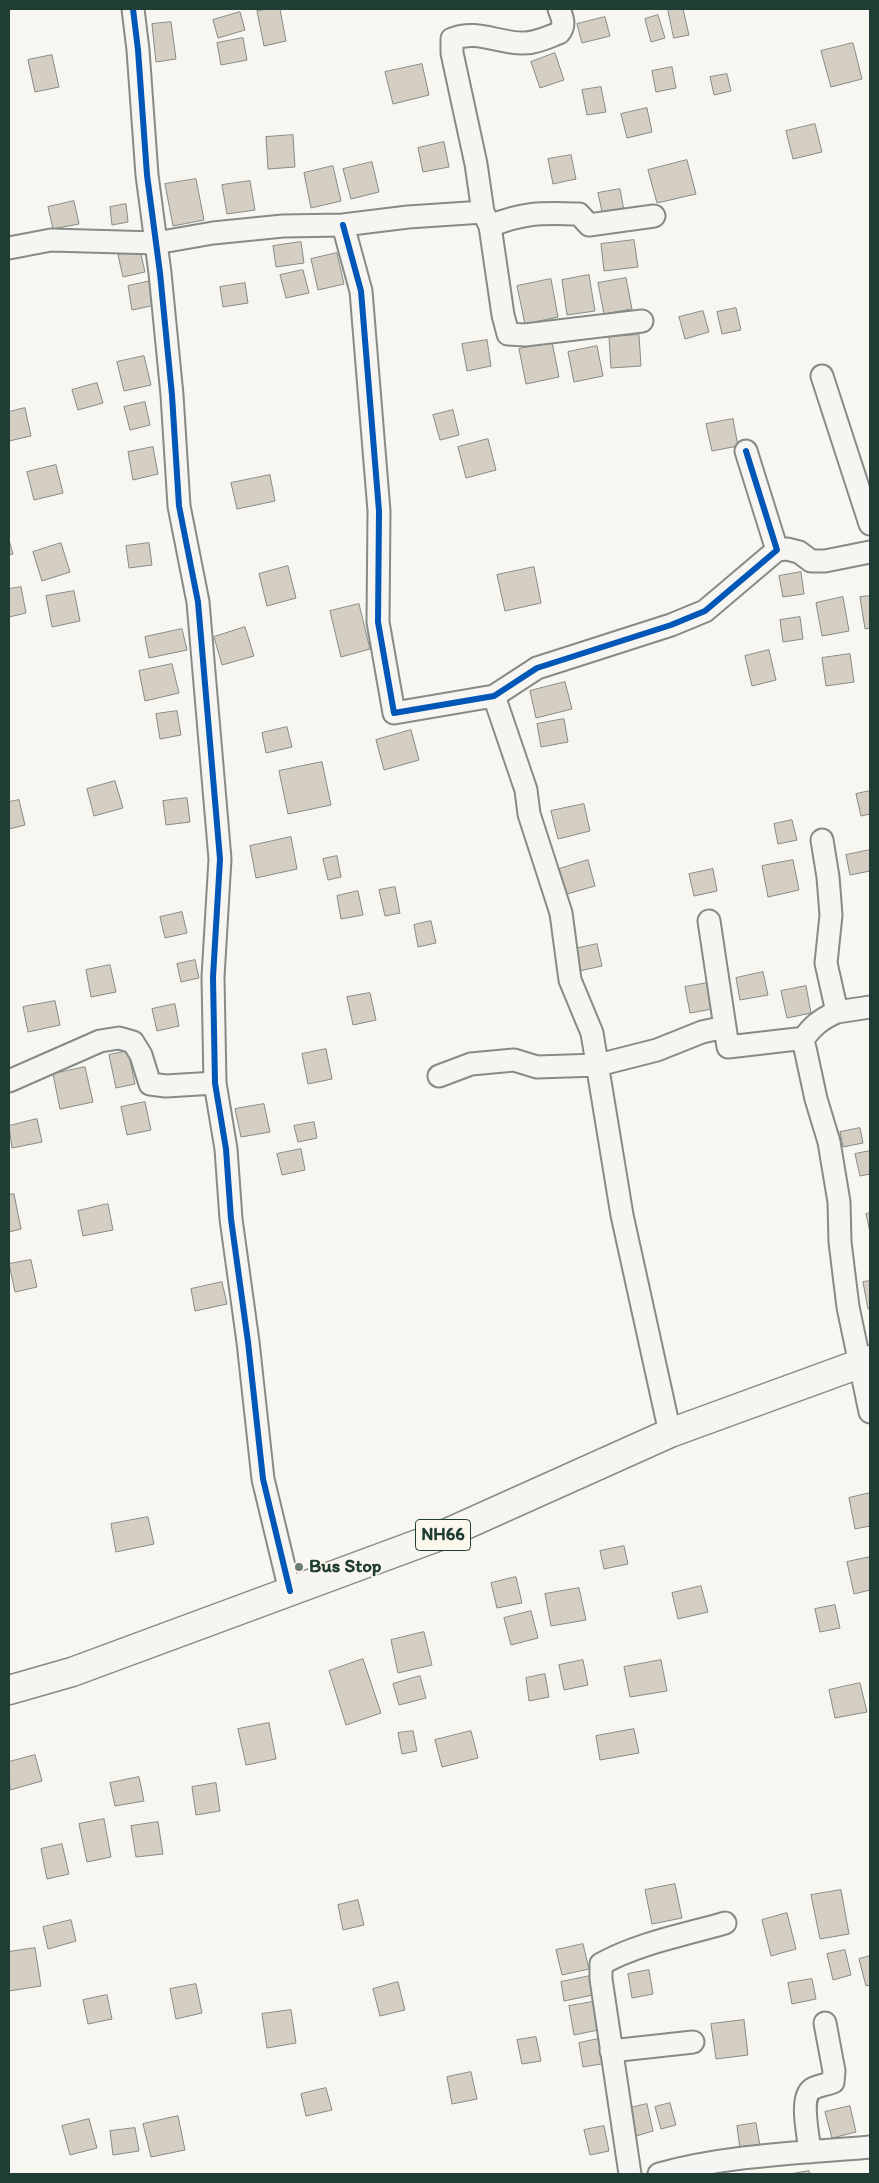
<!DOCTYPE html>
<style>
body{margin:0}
#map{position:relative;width:879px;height:2183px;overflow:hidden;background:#f8f6f0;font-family:Itim,sans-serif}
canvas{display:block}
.frame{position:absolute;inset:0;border:10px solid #1f3d34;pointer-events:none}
</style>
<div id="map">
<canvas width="879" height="2183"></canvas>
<div class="frame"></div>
</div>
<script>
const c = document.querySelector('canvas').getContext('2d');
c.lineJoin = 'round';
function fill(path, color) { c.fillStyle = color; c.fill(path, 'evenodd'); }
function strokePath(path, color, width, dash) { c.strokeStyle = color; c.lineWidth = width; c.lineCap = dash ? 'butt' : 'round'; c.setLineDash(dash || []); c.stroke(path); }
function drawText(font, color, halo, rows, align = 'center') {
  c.font = font + ' Itim,sans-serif'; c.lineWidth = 4; c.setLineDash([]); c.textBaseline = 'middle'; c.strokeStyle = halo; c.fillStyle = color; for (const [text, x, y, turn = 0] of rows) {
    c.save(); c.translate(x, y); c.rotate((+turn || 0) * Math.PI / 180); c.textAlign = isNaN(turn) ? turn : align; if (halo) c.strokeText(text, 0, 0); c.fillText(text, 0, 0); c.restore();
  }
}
const building = new Path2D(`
 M269,9h11l6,32 -22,5 -7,-35z
 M668,9h15l6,26 -15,3z
 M240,12l5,18 -27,8 -5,-18z
 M658,15l7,23 -14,4 -6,-23z
 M605,17l5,19 -28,7 -5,-19z
 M171,22l5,37 -20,3 -4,-38z
 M243,38l4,22 -26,5 -4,-22z
 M853,43l9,36 -31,8 -10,-36z
 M555,53l9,27 -24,8 -9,-26z
 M52,55l7,32 -24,5 -7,-32z
 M422,64l7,31 -36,9 -8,-32z
 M672,67l4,21 -20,4 -4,-21z
 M727,74l4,17 -17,4 -4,-18z
 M601,87l5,25 -19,3 -5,-25z
 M647,108l5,24 -25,6 -6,-24z
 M815,124l7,28 -29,7 -7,-28z
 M293,135l2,32 -27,2 -2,-32z
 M444,142l5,25 -26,5 -5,-24z
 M571,155l5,24 -23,5 -5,-25z
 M687,160l9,34 -39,9 -9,-33z
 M372,162l7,30 -28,7 -8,-30z
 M333,166l8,35 -30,7 -7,-35z
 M196,179l8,41 -31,6 -8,-42z
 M250,181l5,29 -28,4 -5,-29z
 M620,189l4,22 -21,5 -5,-23z
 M74,201l5,23 -26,5 -5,-22z
 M126,204l2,18 -16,3 -2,-18z
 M634,240l4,27 -34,4 -3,-27z
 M301,242l3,21 -28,4 -3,-21z
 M140,250l5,22 -22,5 -5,-22z
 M337,253l7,31 -26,6 -7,-31z
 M303,270l6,23 -23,5 -6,-23z
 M589,275l6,36 -28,4 -5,-35z
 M626,278l6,31 -28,5 -6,-31z
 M551,279l7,38 -33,7 -8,-38z
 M151,281l5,24 -24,5 -4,-24z
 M245,283l3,20 -25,4 -3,-20z
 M736,308l5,22 -19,4 -5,-22z
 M703,311l6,21 -24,7 -6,-22z
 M639,335l2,31 -30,2 -2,-31z
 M487,340l4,26 -24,5 -5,-27z
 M552,342l7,35 -33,7 -7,-35z
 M597,346l6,30 -29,6 -6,-30z
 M144,356l7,29 -27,6 -7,-29z
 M97,383l6,20 -25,7 -6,-20z
 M145,402l5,23 -20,5 -6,-23z
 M25,408l6,28 -22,5v-29z
 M453,410l6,25 -19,5 -7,-25z
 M733,419l5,27 -26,5 -6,-27z
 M488,439l8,31 -30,8 -8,-31z
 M153,447l5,27 -25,6 -5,-28z
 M56,465l7,28 -29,7 -7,-28z
 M270,475l5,26 -38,8 -6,-26z
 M9,540l4,14 -4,1z
 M61,543l9,29 -28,9 -9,-29z
 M149,543l3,22 -23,3 -3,-22z
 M288,566l8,32 -29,8 -8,-32z
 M534,567l7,36 -36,8 -8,-36z
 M801,572l3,22 -21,3 -4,-21z
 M21,587l5,26 -17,4v-28z
 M74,591l6,30 -28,6 -6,-31z
 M870,596v32l-5,1 -5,-32z
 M843,597l6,34 -27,5 -6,-33z
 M359,604l11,45 -29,8 -11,-46z
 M800,617l3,22 -20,3 -3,-22z
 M245,627l9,29 -32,9 -8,-28z
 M182,629l5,21 -38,8 -4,-21z
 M769,650l7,30 -24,6 -7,-30z
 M850,654l4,28 -28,4 -4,-28z
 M172,664l7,29 -34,8 -6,-30z
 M565,682l7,27 -36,9 -6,-27z
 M177,711l4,24 -21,4 -4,-25z
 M564,719l4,23 -27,5 -4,-23z
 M287,727l5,20 -26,6 -4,-20z
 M411,730l8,30 -35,10 -8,-30z
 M322,762l9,43 -43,9 -9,-43z
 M115,781l8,27 -29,8 -7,-27z
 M870,791v23l-9,2 -5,-22z
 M187,798l3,24 -24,3 -3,-24z
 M19,800l6,25 -16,4v-27z
 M584,804l6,27 -32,8 -7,-28z
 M792,820l5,20 -19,4 -4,-20z
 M291,837l6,32 -41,9 -6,-32z
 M870,850v21l-20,4 -4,-20z
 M337,856l4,21 -13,3 -5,-21z
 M588,860l7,26 -28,8 -8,-25z
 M793,860l6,30 -31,7 -6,-31z
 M713,869l4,22 -23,5 -5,-22z
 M395,887l5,26 -15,3 -6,-26z
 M358,891l5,24 -22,4 -4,-23z
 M182,912l5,21 -22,5 -5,-21z
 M431,921l5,22 -18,4 -4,-22z
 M597,944l5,22 -23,5 -5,-22z
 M195,960l4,18 -18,4 -4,-18z
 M110,965l6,27 -25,5 -5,-27z
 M763,972l5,23 -28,5 -4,-22z
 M713,982l5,26 -28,5 -5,-26z
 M806,986l5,27 -24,5 -6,-27z
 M370,993l6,27 -23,5 -6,-28z
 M55,1001l5,24 -32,7 -5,-25z
 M175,1004l4,22 -22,5 -5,-22z
 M326,1049l6,30 -24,5 -6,-30z
 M128,1051l7,33 -19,4 -7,-33z
 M85,1067l8,35 -33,7 -7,-35z
 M145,1102l6,28 -24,5 -6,-28z
 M264,1104l6,28 -29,5 -6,-28z
 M37,1119l5,23 -30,6 -3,-22z
 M314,1122l3,16 -19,4 -4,-16z
 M860,1128l3,15 -20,4 -3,-15z
 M301,1149l4,21 -23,5 -5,-21z
 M870,1151v23l-10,2 -5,-22z
 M14,1194l7,35 -12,3v-37z
 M108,1204l5,26 -30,6 -5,-25z
 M870,1213v19l-4,-18z
 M31,1260l6,27 -22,5 -6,-28z
 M870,1281v28h-2l-5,-27z
 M222,1282l5,22 -32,7 -4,-22z
 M870,1493v33l-15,3 -6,-31z
 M148,1517l6,27 -38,8 -5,-28z
 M624,1546l4,18 -24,5 -4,-18z
 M870,1557v33l-16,4 -7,-32z
 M516,1577l6,26 -25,5 -6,-25z
 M701,1586l7,26 -30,7 -6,-26z
 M579,1588l7,32 -35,6 -6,-32z
 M835,1605l5,23 -20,4 -5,-23z
 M531,1611l7,27 -27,7 -7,-27z
 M424,1632l8,33 -34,8 -7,-33z
 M363,1659l18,54 -35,12 -17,-54z
 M583,1660l5,25 -24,5 -5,-25z
 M661,1660l6,31 -37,6 -6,-30z
 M545,1674l4,23 -20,4 -3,-23z
 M420,1676l6,22 -27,7 -6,-21z
 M860,1683l7,29 -32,6 -6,-28z
 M269,1723l7,36 -30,6 -8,-36z
 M634,1729l5,24 -39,7 -4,-24z
 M413,1731l4,20 -15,3 -4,-21z
 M471,1731l7,27 -36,9 -7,-27z
 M35,1755l7,26 -32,9 -1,-28z
 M139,1777l5,24 -29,5 -5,-23z
 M216,1783l4,28 -24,4 -4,-28z
 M104,1819l7,38 -24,5 -8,-38z
 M158,1822l5,32 -27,3 -5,-31z
 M62,1844l7,30 -22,5 -6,-30z
 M675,1884l7,34 -30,6 -7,-34z
 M841,1890l8,44 -29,5 -9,-44z
 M358,1900l6,25 -21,5 -5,-25z
 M787,1913l9,36 -25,7 -9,-36z
 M71,1920l5,21 -28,8 -5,-22z
 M583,1944l6,25 -27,6 -6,-25z
 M35,1948l6,38 -32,5v-39z
 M845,1950l6,25 -18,5 -6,-26z
 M870,1956v29l-4,1 -7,-27z
 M649,1970l4,24 -21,4 -4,-24z
 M590,1976l3,19 -29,6 -3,-19z
 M812,1979l4,20 -24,5 -4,-21z
 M398,1982l7,28 -25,6 -7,-27z
 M196,1984l6,29 -26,6 -6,-30z
 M107,1995l5,24 -24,5 -5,-24z
 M598,2001l5,28 -29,6 -5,-29z
 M291,2010l5,33 -29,5 -5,-34z
 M744,2020l4,35 -32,4 -5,-35z
 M536,2037l5,24 -19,3 -5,-24z
 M603,2038l4,25 -24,4 -4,-24z
 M471,2072l6,27 -25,5 -5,-27z
 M326,2088l6,22 -26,6 -5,-22z
 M670,2103l6,22 -15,4 -6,-22z
 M647,2104l6,27 -17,5 -6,-28z
 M850,2106l6,26 -24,6 -7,-26z
 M178,2116l7,34 -34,7 -8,-33z
 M89,2119l8,29 -27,7 -8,-29z
 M756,2123l4,23 -20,3 -3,-23z
 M604,2126l5,25 -19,4 -6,-25z
 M135,2128l4,23 -26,4 -3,-24z
 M809,2171l1,3h-20z`);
const minor = new Path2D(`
 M133,9l5,41 9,125 13,98 12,122 7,111 19,96 22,257 -7,118 2,106 11,66 5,70 17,123 15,137 27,112
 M483,212l-7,-48 -24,-111v-14c25,-10 45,4 70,4 12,1 26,-6 37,-10 7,-8 3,-16 0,-24
 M343,225l18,66 18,220 -1,111 16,91 100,-17 43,-28 134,-43 34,-14 72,-61 -31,-99
 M490,226c35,-14 51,-13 89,-12l10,11 65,-9
 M9,248l42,-8 105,3 57,-10 70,-7 60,-1 65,-8 75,-5 7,14 13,89 5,19 17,1 117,-14
 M822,376l48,148
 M777,550l10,-1 12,3 12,9h14l45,-9
 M494,696l32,94 3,24 32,99 9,67 22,53 30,182 48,218
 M822,840l6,37 3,38 -5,48 11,49 33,-5
 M709,921l19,126 69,-8 5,2 3,7 11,51 13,43 10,60 1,40 8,65 22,105
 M802,1041c10,-15 19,-22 35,-29
 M439,1076l32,-12 43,-4 23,7 61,-2 59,-15 45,-18 23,-5
 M9,1081l91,-40 19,-3 14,4 8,13 9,29 16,2 49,-3
 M611,2051l82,-9
 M810,2152c-1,-15 -12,-57 4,-64 6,-3 12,-3 19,-6l1,-11 -9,-48
 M630,2174l-29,-195v-15c38,-21 83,-29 124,-41
 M659,2174c69,-19 141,-21 211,-27`);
const highway = new Path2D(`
 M9,1690l63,-18 373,-138 225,-101 200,-73`);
const cycleway = new Path2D(`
 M133,9l5,41 9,125 13,98 12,122 7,111 19,96 22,257 -7,118 2,106 11,66 5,70 17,123 15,137 27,112
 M343,225l18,66 18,220 -1,111 16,91 100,-17 43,-28 134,-43 34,-14 72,-61 -31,-99`);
const markers = [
 [299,1567,5,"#6b7e76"]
];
const shields = [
 [443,1535,55]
];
const shieldNames = [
 ["NH66",443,1535]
];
const poiNames = [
 ["Bus Stop",309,1567]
];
fill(building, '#d5cec3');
strokePath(building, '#868b86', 1);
strokePath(minor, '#868b86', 25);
strokePath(highway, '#868b86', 31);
strokePath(minor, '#f6f5f1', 21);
strokePath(highway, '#f6f5f1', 28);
strokePath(cycleway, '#0057b8', 6);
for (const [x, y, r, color] of markers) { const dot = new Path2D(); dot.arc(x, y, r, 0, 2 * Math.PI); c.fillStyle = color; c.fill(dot); strokePath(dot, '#fbf7ec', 2); }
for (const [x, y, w] of shields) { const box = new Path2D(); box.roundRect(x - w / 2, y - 15.5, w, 31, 4); c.fillStyle = '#fbf7ec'; c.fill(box); strokePath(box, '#1f3d34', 1); }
drawText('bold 18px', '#1f3d34', null, shieldNames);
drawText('bold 19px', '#1f3d34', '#fbf7ec', poiNames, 'left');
</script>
